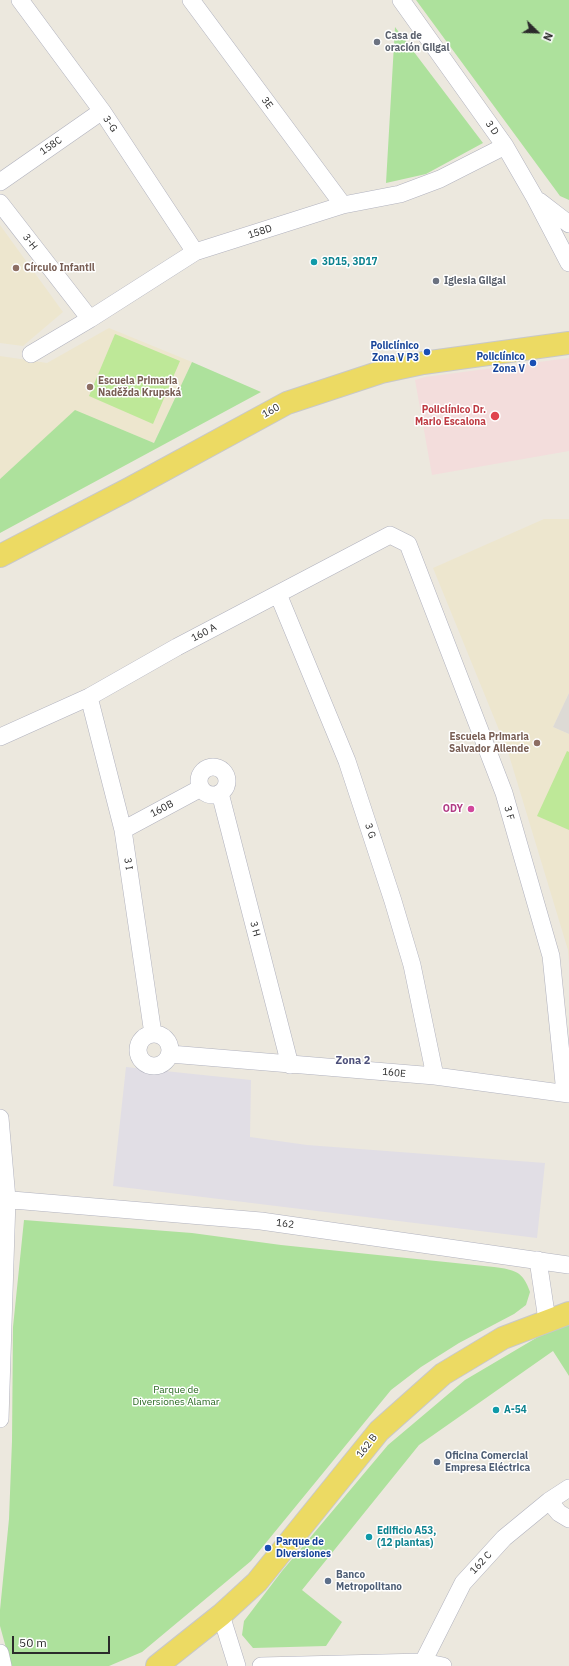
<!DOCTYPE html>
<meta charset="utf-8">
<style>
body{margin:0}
#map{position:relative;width:569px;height:1666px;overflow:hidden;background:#ece8de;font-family:"IBM Plex Sans",sans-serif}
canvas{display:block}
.north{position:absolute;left:517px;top:12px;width:40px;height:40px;-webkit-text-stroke:3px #fff;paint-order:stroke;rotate:113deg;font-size:11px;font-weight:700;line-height:16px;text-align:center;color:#2b2b2b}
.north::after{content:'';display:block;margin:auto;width:14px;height:18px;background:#2b2b2b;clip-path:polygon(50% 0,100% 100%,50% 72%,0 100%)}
.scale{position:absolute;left:12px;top:1636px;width:98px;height:18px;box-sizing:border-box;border:2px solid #2b2b2b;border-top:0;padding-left:5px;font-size:12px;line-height:14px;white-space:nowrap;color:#2b2b2b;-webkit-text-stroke:3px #fff;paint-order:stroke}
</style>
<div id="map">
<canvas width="569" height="1666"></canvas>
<div class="north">N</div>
<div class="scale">50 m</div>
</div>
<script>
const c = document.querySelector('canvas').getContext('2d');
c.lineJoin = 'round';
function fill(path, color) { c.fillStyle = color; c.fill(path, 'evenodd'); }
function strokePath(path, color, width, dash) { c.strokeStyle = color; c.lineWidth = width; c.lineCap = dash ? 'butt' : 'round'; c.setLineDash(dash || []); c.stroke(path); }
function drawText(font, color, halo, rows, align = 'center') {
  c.font = font + ' "IBM Plex Sans",sans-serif'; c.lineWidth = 3; c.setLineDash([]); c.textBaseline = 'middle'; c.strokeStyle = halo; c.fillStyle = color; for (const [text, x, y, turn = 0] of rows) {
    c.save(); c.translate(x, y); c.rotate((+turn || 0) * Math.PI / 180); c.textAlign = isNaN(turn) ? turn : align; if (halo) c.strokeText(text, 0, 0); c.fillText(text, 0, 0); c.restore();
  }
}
const industrial = new Path2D(`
 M126,1067l125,13 -1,57 57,8 238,18 -8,75 -424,-52z`);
const education = new Path2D(`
 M0,225l63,87 -40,34 -23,-3z
 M109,328l83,34 -38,81 -79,-32 -75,68v-123l47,7z
 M544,519h25v174l-16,34 16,7v229l-1,-13 -60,-198 -75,-184z`);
const medical = new Path2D(`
 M569,358v93l-137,24 -17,-95 10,-3z`);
const green = new Path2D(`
 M416,0h153v200l-9,-4z
 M395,27l88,116 -57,31 -40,9z
 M192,362l69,30 -261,141v-54l75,-69 79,33z
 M24,1220l168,13 89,12 213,22c21,3 29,4 36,25l-4,13 -12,9 -55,29 -38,24 -30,23 -140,171 -109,91 -33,14h-98l-11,-40v-16l9,-91 3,-78 1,-114z
 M569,1325v51l-16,-25 -134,94 -117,145 40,32 -16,24 -73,2 -11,-13 2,-14 38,-50 106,-126 77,-65 83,-49z`);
const pitch = new Path2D(`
 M115,334l65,27 -27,63 -64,-28z
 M567,751l2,1v78l-32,-14z`);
const plaza = new Path2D(`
 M569,693v41l-16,-7z`);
const minor = new Path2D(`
 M20,0l82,111 93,141
 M191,0l152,205
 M401,0l104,146 30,52 34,65
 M0,182l102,-71
 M539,201l30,23
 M0,203l90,116
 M31,354l59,-35 105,-67 148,-47 57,-11 40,-15 65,-33
 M278,594l69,167 46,140 19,64 23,111
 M89,697l34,133 30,204
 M0,737l89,-40 88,-50 213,-112 18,9 96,249 47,163 14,137
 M199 781a14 14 0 1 1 28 0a14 14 0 1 1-28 0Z
 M220,793l70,272
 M123,830l78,-42
 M138 1050a16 16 0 1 1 32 0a16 16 0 1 1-32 0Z
 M170,1054l265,22 134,18
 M0,1118l7,81 -7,220
 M0,1199l261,22 308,44
 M538,1260l9,60
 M549,1501l10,12 10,6
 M221,1615l16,51
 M0,1653l3,13
 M423,1662l40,-79 41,-45 45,-37 20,-13
 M261,1666l162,-4 20,4`);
const major = new Path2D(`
 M0,556l129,-67 158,-86 94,-31 42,-9 146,-20
 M157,1666l64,-51 36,-33 122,-151 64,-57 60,-36 66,-25`);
const markers = [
 [377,42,4,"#6b7280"],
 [314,262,4,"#0f9aa8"],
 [16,268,4,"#8d6e63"],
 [436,281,4,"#6b7280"],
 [427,352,4,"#1a4fb4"],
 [533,363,4,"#1a4fb4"],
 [90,387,4,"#8d6e63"],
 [495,416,5,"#e0444e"],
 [537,743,4,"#8d6e63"],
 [471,809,4,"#d1479c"],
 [496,1410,4,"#0f9aa8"],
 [437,1462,4,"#5c6f8a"],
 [369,1537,4,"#0f9aa8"],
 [268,1548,4,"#1a4fb4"],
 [328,1581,4,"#5c6f8a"]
];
const worshipNames = [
 ["Casa de",385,36],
 ["oración Gilgal",385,48],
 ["Iglesia Gilgal",444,281]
];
const streetNames = [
 ["3E",267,103,53],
 ["3-G",110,124,56],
 ["3 D",492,128,55],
 ["158C",51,146,-35],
 ["158D",260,232,-18],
 ["3-H",30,242,52],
 ["160",271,411,-29],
 ["160 A",204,633,-28],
 ["160B",162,809,-28],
 ["3 F",509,813,74],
 ["3 G",370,831,72],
 ["3 I",128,864,81],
 ["3 H",255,929,75],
 ["160E",394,1073,5],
 ["162",285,1224,7],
 ["162 B",367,1446,-52],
 ["162 C",481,1563,-47]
];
const cultureNames = [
 ["3D15, 3D17",322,262],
 ["A-54",504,1410],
 ["Edificio A53,",377,1531],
 ["(12 plantas)",377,1543]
];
const educationNames = [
 ["Círculo Infantil",24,268],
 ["Escuela Primaria",98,381],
 ["Naděžda Krupská",98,393],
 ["Escuela Primaria",529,737,"right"],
 ["Salvador Allende",529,749,"right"]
];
const transitNames = [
 ["Policlínico",419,346],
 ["Zona V P3",419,358],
 ["Policlínico",525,357],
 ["Zona V",525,369],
 ["Parque de",276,1542,"left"],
 ["Diversiones",276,1554,"left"]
];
const healthNames = [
 ["Policlínico Dr.",486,410],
 ["Mario Escalona",486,422]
];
const hotelNames = [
 ["ODY",463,809]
];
const parkNames = [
 ["Parque de",176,1390],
 ["Diversiones Alamar",176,1402]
];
const serviceNames = [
 ["Oficina Comercial",445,1456],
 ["Empresa Eléctrica",445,1468],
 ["Banco",336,1575],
 ["Metropolitano",336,1587]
];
const neighbourhoodNames = [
 ["Zona 2",353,1061]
];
fill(industrial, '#e1dee5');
fill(education, '#ede6ce');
fill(medical, '#f3dddc');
fill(green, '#ade19c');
fill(pitch, '#bee898');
fill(plaza, '#dddad5');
strokePath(minor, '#b1b2be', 18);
strokePath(major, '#c8c8c8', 24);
strokePath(minor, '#fff', 17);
strokePath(major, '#ecda63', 22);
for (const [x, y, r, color] of markers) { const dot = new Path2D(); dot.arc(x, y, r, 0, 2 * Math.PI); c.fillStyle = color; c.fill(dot); strokePath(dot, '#fff', 1.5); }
drawText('bold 10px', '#5b616d', '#fff', worshipNames, 'left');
drawText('10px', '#2b2b2b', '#fff', streetNames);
drawText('bold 10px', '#0d838f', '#fff', cultureNames, 'left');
drawText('bold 10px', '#785e54', '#fff', educationNames, 'left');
drawText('bold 10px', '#164399', '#fff', transitNames, 'right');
drawText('bold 10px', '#be3a42', '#fff', healthNames, 'right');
drawText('bold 10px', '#b23c85', '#fff', hotelNames, 'right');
drawText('10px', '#25661d', '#fff', parkNames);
drawText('bold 10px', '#4e5e75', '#fff', serviceNames, 'left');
drawText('bold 11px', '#4d507a', '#fff', neighbourhoodNames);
</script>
